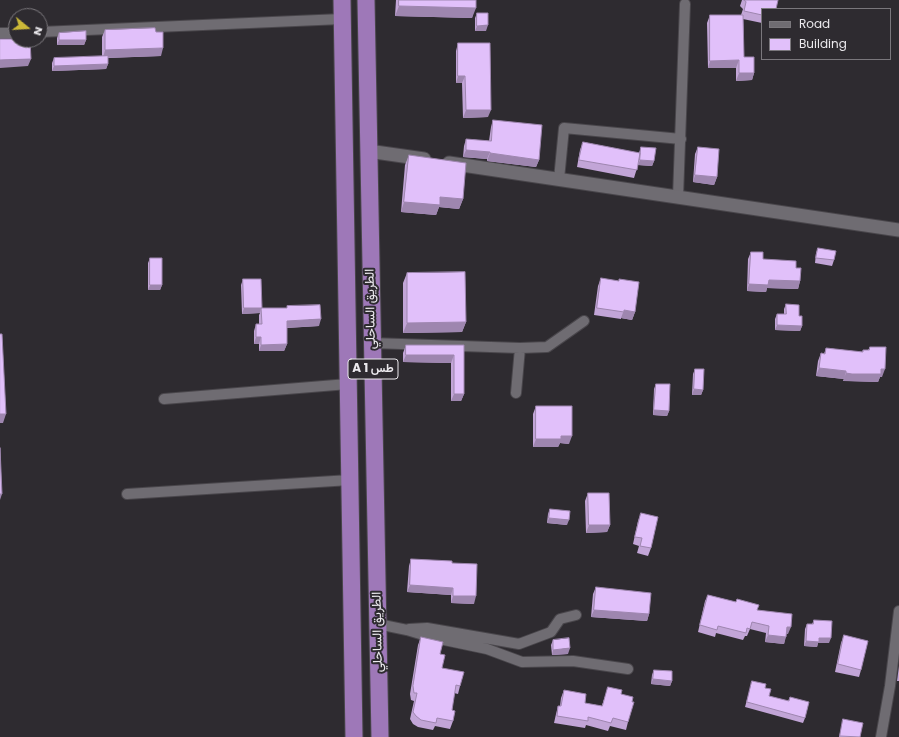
<!DOCTYPE html>
<meta charset="utf-8">
<style>
body{margin:0}
#map{position:relative;width:899px;height:737px;overflow:hidden;background:#2e2b30;font-family:Poppins,sans-serif}
canvas{display:block}
.legend{position:absolute;left:761px;top:8px;width:130px;height:52px;box-sizing:border-box;background:#2e2b30;border:1px solid #7a777c;margin:0;padding:5px 7px;list-style:none;font-size:12px;color:#ebe9ed}
.legend li{display:flex;align-items:center;gap:8px;height:20px}
.legend b{width:20px;border:1px solid #7a777c}
.north{position:absolute;left:8px;top:8px;width:40px;height:40px;box-sizing:border-box;background:#2e2b30;border:1px solid #7a777c;border-radius:50%;rotate:108deg;font-size:11px;font-weight:700;line-height:16px;text-align:center;color:#ebe9ed}
.north::after{content:'';display:block;margin:auto;width:14px;height:18px;background:#ccb938;clip-path:polygon(50% 0,100% 100%,50% 72%,0 100%)}
</style>
<div id="map">
<canvas width="899" height="737"></canvas>
<ul class="legend">
<li><b style="height:5px;background:#6f6c72"></b>Road</li>
<li><b style="height:11px;background:#e1c0fa"></b>Building</li>
</ul>
<div class="north">N</div>
</div>
<script>
const c = document.querySelector('canvas').getContext('2d');
c.lineJoin = 'round';
function strokePath(path, color, width, dash) { c.strokeStyle = color; c.lineWidth = width; c.lineCap = dash ? 'butt' : 'round'; c.setLineDash(dash || []); c.stroke(path); }
function fill(path, color) { c.fillStyle = color; c.fill(path, 'evenodd'); }
function drawText(font, color, halo, rows, align = 'center') {
  c.font = font + ' Poppins,Vazirmatn,sans-serif'; c.lineWidth = 4; c.setLineDash([]); c.textBaseline = 'middle'; c.strokeStyle = halo; c.fillStyle = color; for (const [text, x, y, turn = 0] of rows) {
    c.save(); c.translate(x, y); c.rotate((+turn || 0) * Math.PI / 180); c.textAlign = isNaN(turn) ? turn : align; if (halo) c.strokeText(text, 0, 0); c.fillText(text, 0, 0); c.restore();
  }
}
const minor = new Path2D(`
 M40,32l302,-13
 M0,33h16
 M559,179l5,-51 117,11
 M678,197l7,-193
 M372,343l148,5 27,-1 37,-26
 M516,393l4,-45
 M164,399l184,-15
 M127,494l223,-14
 M378,624l29,6 23,7 57,12 35,13 51,-1 55,8
 M409,629l18,-1 92,16 32,-12 9,-13 16,-4
 M881,737l9,-51 9,-75`);
const tertiary = new Path2D(`
 M368,151l56,8
 M449,163l450,67`);
const trunk = new Path2D(`
 M342,0l12,737
 M366,0l14,737`);
const wall = new Path2D(`
 M396,0h80l-4,18 -77,-2z
 M742,0h36l-16,9v14l-19,-4 1,38 10,16 -2,7 -16,1v-13h-28l-1,-45 3,-8h31l2,-6 -3,-3z
 M477,13l9,18h-11v-13z
 M105,30l51,2 5,24 -53,2v6l-2,5 -54,2v-8l2,-5 48,-2v-19z
 M59,33l27,7 -2,5h-27v-7z
 M458,43l30,74 -25,1 -1,-35h-6v-32z
 M493,120l46,40 -3,7 -49,-6v-2l-24,-2 1,-11 2,-7 23,2 2,-14z
 M583,142l56,11 2,-6 13,14 -2,5 -14,-1 -4,13 -57,-11 3,-17z
 M698,147l19,30 -3,8 -21,-3 2,-28z
 M409,155l54,44 -4,10 -20,-2 -3,8 -35,-3 4,-47z
 M818,248l16,12 -2,6 -17,-3 1,-10z
 M751,252l12,7 33,9 4,13 -2,8 -31,-1 -1,4 -19,-1 1,-32z
 M150,258l12,27 -2,5h-12v-27z
 M407,273l59,49 -4,10 -59,1v-50z
 M601,278l34,34 -3,8 -11,-2v1l-27,-4 4,-29z
 M243,279l19,29h25v-2l32,20 -32,2v16l-3,7h-25v-7h-5v-13l2,-7h3v-9l1,-2 -18,1 -1,-29z
 M786,304l13,12 3,10 -2,5 -25,-1v-11l2,-5h7v-5z
 M406,345h58v49l-3,7h-10v-38l-48,-1v-9z
 M870,347l12,30h-2l-2,5 -29,-1h-6l1,-2 -28,-3 2,-15 3,-8 3,1 2,-6 36,4 1,-2h5z
 M695,369l8,21 -2,5h-9l1,-21z
 M656,384l13,27 -2,5 -14,-1 1,-26z
 M536,406l33,38 -9,-1 -2,4h-25v-33z
 M588,493l22,32 -3,7 -21,1 -1,-32z
 M550,509l17,16 -20,-2 1,-9z
 M641,513l10,35 -3,8 -11,-3 2,-7 -6,-2 5,-23z
 M411,559l41,4 22,41 -23,-1v-8l-44,-3 2,-26z
 M596,587l53,27 -2,7 -56,-4 2,-23z
 M708,595l28,7 1,-3 20,11 31,24h-2l-2,10 -19,-2 1,-9 -16,-4 -3,7h-2l-2,4 -27,-7 -1,4 -17,-5 7,-31z
 M814,620l15,23h-11l-1,4 -13,-1 1,-17 2,-5h5z
 M844,635l17,35 -2,7 -24,-5 6,-29z
 M421,637l19,17 2,14 18,18 -2,8 -4,-1 -2,17 1,11 -3,8 -15,-3 -2,4 -15,-3 -5,-3 -3,-5 4,-18 -3,-1 -1,-6 8,-49z
 M553,640l15,14 -16,1 -1,-10z
 M899,666v15h-2z
 M654,670l18,11 -2,5 -19,-2 1,-9z
 M752,681l13,7 4,8 19,5 2,-4 15,21 -2,5 -58,-16z
 M608,687l13,7 11,8 -4,20 -2,8 -16,-4 -2,5 -22,-6 -1,3 -31,-5 2,-9 2,-8h2l1,-8 3,-8 21,13 17,3z
 M843,719l17,18h-21l3,-13z`);
const shadedWall = new Path2D(`
 M399,6l77,2 -4,10 -77,-2z
 M488,25l-2,6h-11l2,-5z
 M59,40h27l-2,5h-27z
 M163,48l-2,8 -58,2 2,-8z
 M31,59l-3,7 -28,2v-8z
 M739,60l-3,8h-28l2,-7z
 M108,64l-2,5 -54,2 2,-5z
 M739,73h15l-2,7 -16,1z
 M458,76h7l-3,7h-6z
 M466,110h25l-3,7 -25,1z
 M466,150l24,2 -3,7 -24,-2z
 M490,153l49,7 -3,7 -49,-6z
 M640,160l14,1 -2,5 -14,-1z
 M695,175l22,2 -3,8 -21,-3z
 M440,197l23,2 -4,10 -20,-2 -3,8 -35,-3 3,-10z
 M769,280l31,1 -2,8 -31,-1 -1,4 -19,-1 2,-7z
 M150,285h12l-2,5h-12z
 M244,308h17l-1,5 -18,1z
 M624,310l11,2 -3,8 -11,-2z
 M321,319l-2,7 -35,2 3,-7z
 M466,322l-4,10 -59,1 4,-10z
 M777,325l25,1 -2,5 -25,-1z
 M256,337h5l-2,7h-5z
 M287,344l-3,7h-25l2,-6z
 M406,355h48l-3,8 -48,-1z
 M819,368l27,3 -2,8 -28,-3z
 M881,369h4l-3,8h-2l-2,5 -35,-1 3,-8z
 M694,389l9,1 -2,5h-9z
 M454,394h10l-3,7h-10z
 M654,410l15,1 -2,5 -14,-1z
 M0,414h6l-3,9h-3z
 M561,436h11l-3,8 -9,-1 -2,4h-25l3,-8z
 M0,494h2l-2,6z
 M549,518l20,2 -2,5 -20,-2z
 M589,525h21l-3,7 -21,1z
 M410,585l43,3 -2,7 -44,-3z
 M453,596h23l-2,8 -23,-1z
 M594,610l55,4 -2,7 -56,-4z
 M787,627h4l-3,7h-3z
 M768,635l18,2 -2,7 -19,-2z
 M819,638h12l-2,5h-11l-1,4 -13,-1 2,-5z
 M570,648l-2,6 -16,1 1,-5z
 M653,679l19,2 -2,5 -19,-2z`);
const building = new Path2D(`
 M399,0h77v8l-77,-2z
 M744,0h34l-2,9h-14v6l-18,-4 2,-9z
 M477,13h11v12l-11,1z
 M710,15h33l1,42h10v16h-15v-13l-29,1z
 M155,28l1,4h7v16l-58,2v-20z
 M86,31v9h-27v-7z
 M0,39h16v1h14l1,19 -31,1z
 M458,43h32l1,67h-25l-1,-34h-7z
 M108,56v8l-54,2v-8z
 M493,120l49,5 -3,35 -49,-7v-1l-24,-2v-11l25,2z
 M583,142l57,11 -3,17 -58,-10z
 M641,147l15,1 -2,13 -14,-1z
 M698,147l21,2 -2,28 -22,-2z
 M409,155l57,8 -3,36 -23,-2v8l-36,-3z
 M818,248l18,3 -2,9 -18,-2z
 M751,252h12v7l33,2v7h5l-1,13 -31,-1 -1,5 -19,-1z
 M150,258h12v27h-12z
 M465,272l1,50 -59,1v-50z
 M601,278l18,3v-2l20,3 -4,30 -11,-2v2l-27,-4z
 M243,279h18l1,29h-18z
 M786,304l13,1v11h3v10l-25,-1v-11h9z
 M320,305l1,14 -34,2v23l-26,1v-8h-5v-13h6l-1,-16h26v-2z
 M0,334h2l4,80h-6z
 M406,345h58v49h-10v-39h-48z
 M870,347h16l-1,22h-4v5h-29l-6,-1v-2l-27,-3 2,-15 4,1 1,-6 37,4v-2h6z
 M695,369h9l-1,21 -9,-1z
 M656,384h14l-1,27 -15,-1z
 M536,406h36v30h-11v3h-25z
 M0,448l2,46h-2z
 M588,493h21l1,32h-21z
 M550,509l20,2 -1,9 -20,-2z
 M641,513l17,4 -7,31 -11,-2 2,-8 -7,-1z
 M411,559l41,2v2l25,1 -1,32h-23v-8l-43,-3z
 M596,587l55,6 -2,21 -55,-4z
 M708,595l28,7 1,-3 22,6 -2,5 35,4 -1,13h-4l-1,10 -18,-2 1,-9 -17,-4 -2,7 -3,-1 -1,5 -28,-7 -1,4 -17,-5z
 M814,620l18,1 -1,17h-12v4l-13,-1 1,-17h6z
 M844,635l24,6 -7,29 -23,-6z
 M421,637l22,5 -3,12 5,1 -3,13 22,4 -4,14 -4,-1 -4,25 3,1 -2,10 -16,-3 -1,5 -15,-3 -5,-4 -3,-4 4,-19h-3l-1,-7z
 M569,638l1,10 -17,2v-10z
 M654,670l18,1v10l-19,-2z
 M752,681l14,3 -1,4 6,1 -2,7 20,5 1,-4 19,5 -4,16 -58,-16z
 M608,687l14,3 -1,4 12,3 -1,5h2l-6,20 -15,-4 -2,5 -23,-6v4l-31,-5 1,-10h3l3,-16 22,4 -1,9 17,3z
 M843,719l20,4 -3,14 -20,-1z`);
const shields = [
 [373,369,50]
];
const shieldNames = [
 ["A 1 طس",373,369]
];
const streetNames = [
 ["الطريق الساحلي",371,309,-91],
 ["الطريق الساحلي",378,632,-91]
];
strokePath(minor, '#49464b', 12);
strokePath(tertiary, '#49464b', 15);
strokePath(trunk, '#49464b', 19);
strokePath(minor, '#6f6c72', 10);
strokePath(tertiary, '#6f6c72', 13);
strokePath(trunk, '#9e78b8', 17);
fill(wall, '#c2a5d7');
fill(shadedWall, '#9e86af');
fill(building, '#e1c0fa');
strokePath(building, '#9e86af', 1);
for (const [x, y, w] of shields) { const box = new Path2D(); box.roundRect(x - w / 2, y - 10, w, 20, 3); c.fillStyle = '#2e2b30'; c.fill(box); strokePath(box, '#ebe9ed', 1); }
drawText('bold 12px', '#ebe9ed', null, shieldNames);
drawText('13px', '#ebe9ed', '#2e2b30', streetNames);
</script>
